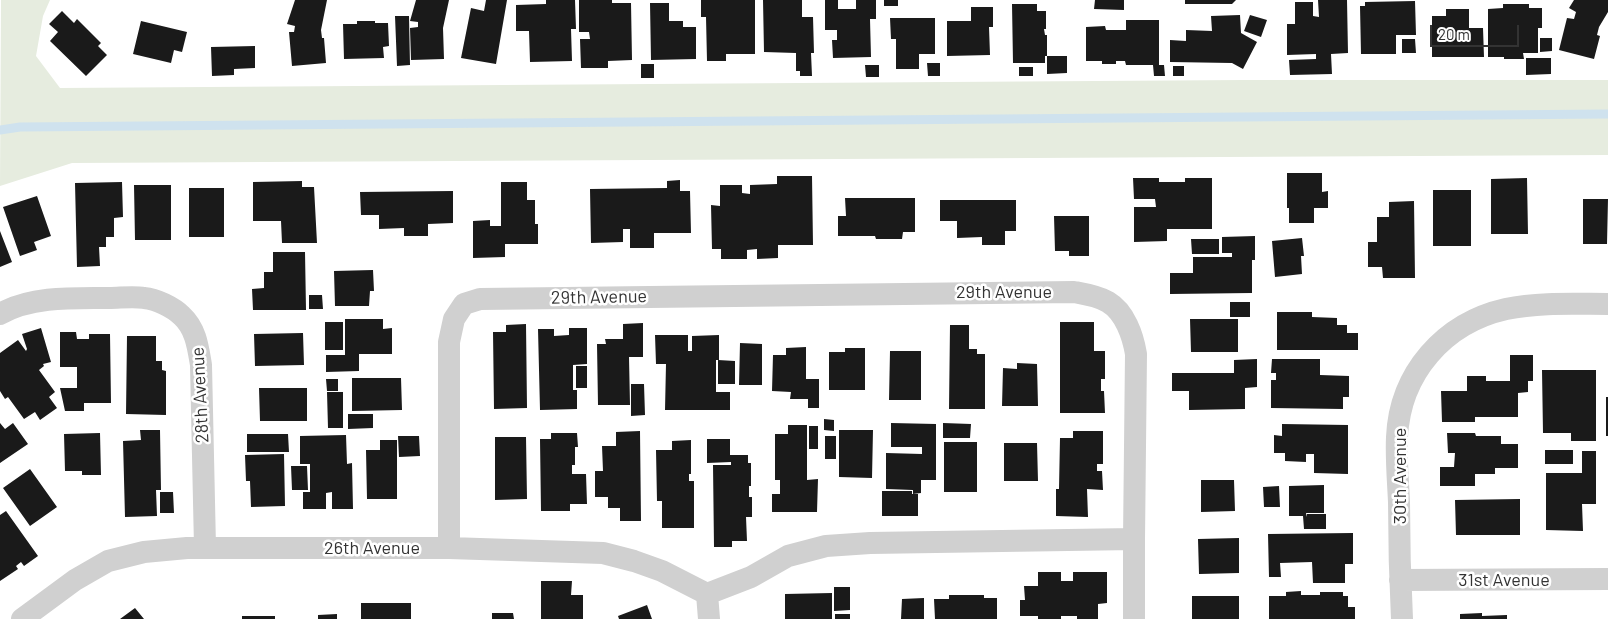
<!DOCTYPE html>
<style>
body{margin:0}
#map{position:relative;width:1608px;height:619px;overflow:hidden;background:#fff;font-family:Barlow,sans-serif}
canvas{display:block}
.scale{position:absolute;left:1430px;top:25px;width:89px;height:22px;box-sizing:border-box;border:2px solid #333;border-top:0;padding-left:6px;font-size:15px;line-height:18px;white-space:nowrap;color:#333;-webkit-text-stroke:4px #fff;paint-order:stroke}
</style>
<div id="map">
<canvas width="1608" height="619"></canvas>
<div class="scale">20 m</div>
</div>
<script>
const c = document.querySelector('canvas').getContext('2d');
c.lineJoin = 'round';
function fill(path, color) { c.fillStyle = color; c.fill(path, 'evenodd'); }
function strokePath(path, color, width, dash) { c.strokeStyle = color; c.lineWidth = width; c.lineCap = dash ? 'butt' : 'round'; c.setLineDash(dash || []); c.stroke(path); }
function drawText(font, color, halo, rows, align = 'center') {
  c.font = font + ' Barlow,sans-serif'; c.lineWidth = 5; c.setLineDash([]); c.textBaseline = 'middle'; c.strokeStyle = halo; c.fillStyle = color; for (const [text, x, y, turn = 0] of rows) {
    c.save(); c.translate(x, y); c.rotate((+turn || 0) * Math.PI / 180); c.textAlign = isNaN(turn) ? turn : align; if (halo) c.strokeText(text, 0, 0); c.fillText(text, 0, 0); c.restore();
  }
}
const green = new Path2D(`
 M1,0h49l-7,16 -7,40 24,32 1184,-8h364v75l-1536,8 -72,23z`);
const stream = new Path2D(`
 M0,130l20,-3 1588,-13`);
const building = new Path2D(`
 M295,0h32l-6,30 1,8h2l2,25 -34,3 -3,-34h5l1,-6 -8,-2z
 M416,0h33l-6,28 1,31 -33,1 -1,-32 8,-1v-5l-8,-1z
 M486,0h21l-11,64 -35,-6 10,-50 13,3z
 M546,0h29l1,29h-5l1,32 -42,1 -1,-31h-13v-26l30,-1z
 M579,0h33v3h19l1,57 -24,1v7h-27l-1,-29h10l-1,-7h-10z
 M701,0h54v54h-29v7h-19l-1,-44h-5z
 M763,0h39v17h11l1,36h-3l1,23h-12v-5h-4v-18l-32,-1z
 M825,0h13v9h18v-9h20v19h-6l1,38 -38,1 -1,-18h5v-10h-12z
 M884,0h14v6h-14z
 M1095,0h29v10l-30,-1z
 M1185,0h51l-4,4h-47z
 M1318,0h29l1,53 -17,1 1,20 -42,1 -1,-15 27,-1v-5l-29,1v-31h8v-22h18v14l6,1z
 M1574,0h34v12l-9,15 -2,8 3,1 -6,23 -35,-9 8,-32 7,1 2,-7 -7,-4z
 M1415,1l1,34h-20v19h-35l-1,-48h5v-4z
 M650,3h19v18h14v6h13v32l-45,1z
 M1012,4h25v7h9v18h-2l1,6h2v21h-2v7h-32z
 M1503,4h26v4h13v20h-4v25h-15l1,6h-20v-2h-16v-48l15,-1z
 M971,7h22v20h-4l1,28 -43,1v-35h24z
 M1446,9h23v19h14l1,29h-52v-41h14z
 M62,11l12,12 3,-4 24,24 -3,3 9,9 -21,21 -36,-35 8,-9 -9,-8z
 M1240,15l1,18 16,9 -14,27 -11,-6 -62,-1v-22l16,1v-11l26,1 -1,-15z
 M1250,15l17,5 -6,17 -17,-6z
 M395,16h14l1,49 -13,1z
 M890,18h45v36h-16v15h-23v-30h-5z
 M1126,20h33v45h5l1,11h-11l-1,-11h-27l-1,-4h-9v3h-14v-3h-16v-34l19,-1 1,4h20z
 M141,21l46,11 -5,20 -8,-2 -3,13 -38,-9z
 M357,21h18v2h13l1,23 -6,1 1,11 -40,1 -1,-35h14z
 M1540,38h12v13l-12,1z
 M1402,39h13l1,14h-14z
 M255,46v22l-21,1v6l-22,1 -1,-29z
 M1047,56h20v17l-20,1z
 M1526,58h25v16l-25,1z
 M927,63h13v13h-12z
 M641,64h13v14h-13z
 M865,65h14v12h-13z
 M1173,66h11v10h-11z
 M1019,67h14v9h-14z
 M1287,173h35v19l6,-1v17h-14v15h-25v-15h-2z
 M777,176h35l1,69h-35v13l-21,1v-10l-10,1v9h-26v-10h-9l-1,-44 9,1v-21h22v8l8,1v-9l27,-1z
 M1133,178h26v4h26v-4h27v51h-45v12l-33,1v-35h22l-1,-8h-21z
 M1527,178l1,56h-37v-55z
 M680,180v11h10l1,42h-37v15h-24v-19h-7v13l-32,1 -1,-54 77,-1v-7z
 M302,181v6h12l3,56h-35l-1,-22h-28v-39z
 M122,182l1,35 -9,1v19h-8v10h-7l1,19 -23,1 -2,-84z
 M501,182h26v18h8v24h3v20h-33v13l-32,1v-37l17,-1v6h11z
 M134,185h37v55h-36z
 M189,188h35v49h-35z
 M1433,190h38v56h-38z
 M453,191v32l-25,1v12h-24v-8l-25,1v-14h-18l-1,-23z
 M37,196l14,40 -17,6 3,8 -17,6 -17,-49z
 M845,198h70v34h-12l-1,7h-26l-1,-3h-37v-20h8z
 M1583,199h25l-1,45h-24z
 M940,200h76v31h-11v14h-23v-8l-25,1v-17h-17z
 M1414,201l1,77h-32l-1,-11h-14v-25h9v-25h12v-15z
 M1054,216h35v40h-20v-5h-14z
 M0,231l12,31 -12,5z
 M1255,236v24h-3v33l-82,1v-21h23v-16h39v-4h-10v-16z
 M1302,238l2,18h-3l1,18 -27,3 -3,-36z
 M1191,239h28v15h-27z
 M273,252h32l1,58h-53l-1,-21 12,-1v-16h9z
 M373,270l1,21h-4l-1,15h-34l-1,-35z
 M309,295h13l1,14h-14z
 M1230,302h20v15h-20z
 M1277,312h35v5l25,1v7h10v8h11v17h-81z
 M345,319h38v10l9,-1v26h-33v17l-33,1v-17h19z
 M1190,319h48v33h-47z
 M325,322h18v28h-18z
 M1060,322h34v29h11v28h-4v12h3l1,22h-45z
 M643,323v34h-14l1,48h-32l-1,-61h9l-1,-5h18v-15z
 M526,324l1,84 -33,1 -1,-77h13v-7z
 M950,325h19v24h8v5h8v55h-36z
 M41,328l10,34 -8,2 1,2 -5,4 16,22 -6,5 8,11 -17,12 -5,-8 -11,7 -16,-22 -3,2 -5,-8v-38l18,-13 8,11 1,-2 -5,-15z
 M569,328h18v36l-14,1v25h4v19l-37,1 -2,-81h16v7l15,-1z
 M60,332h16l1,7h12v-5h21l1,69h-27v8h-19l-5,-23h17v-21h-17z
 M303,333l1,32 -49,1 -1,-32z
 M655,335h33v16h4v-15l27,-1v25h-4h1v32h14v18h-65l1,-46h-10z
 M127,336h29v25h6v9l4,1v44l-40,-1z
 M740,343l22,1v41h-23z
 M806,347v32h13v29h-11v-9h-18l1,-7 -19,-1 1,-36h13v-7z
 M845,348h20v42h-36v-38h16z
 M890,351h31v49h-32z
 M1510,355h23v26h-5v11l-10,1v24h-43v5h-33l-1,-31h26v-15h19v5h24z
 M1257,359v28l-12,1v21l-56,1v-19h-17v-18h62v-13z
 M1272,359h48v16l29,1v21h-6v12l-72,-1v-28h5v-7h-5z
 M718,360l17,1v23h-17z
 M1017,363l20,1 1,42h-36l1,-38 14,1z
 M576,366h11v22h-11z
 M1542,370h54v71h-25v-8h-28z
 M352,378h49l1,32 -50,1z
 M326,379h12v12h-11z
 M631,384h13l1,31 -14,1z
 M259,388h48v33h-47z
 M327,392h16v36h-15z
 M1606,397h2v39h-2z
 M348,414h25v14l-25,1z
 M824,419l10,1v11l-10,-1z
 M0,423l5,6 8,-6 15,21 -28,19z
 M891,423l45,1v56h-15v13l-8,1v-4l-27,-1v-36l36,1v-7h-31z
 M943,423l28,1 -1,14h-27z
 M1282,424l66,1v49l-34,-1v-19h-8v8l-21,-1v-8h-11v-18l8,1z
 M788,425h19v55l11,-1 -1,33h-45v-18h8v-14h-5v-46h13z
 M809,426h9v23h-9z
 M140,430h20l1,60h-5l1,26 -32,1 -2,-76 18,-1z
 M839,430h34l-1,48 -33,-1z
 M640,431l1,90h-21v-13h-12v-11h-13v-26h8l-1,-25h14v-14z
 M1073,431h30v33h-6v7h5l1,19 -16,-1 1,28 -32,-1v-27h3l1,-51h13z
 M100,433l1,42h-19v-4h-17l-1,-37z
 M551,433h26l1,14h-3v18h-3v9h14l1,30h-17v7h-29l-1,-72h11z
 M1447,433h28l1,3h25v8h17v24h-23v6h-20v12h-35v-19h14l1,-14h-7z
 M247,434h41l1,18h-42z
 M346,435l1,29 5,-1 1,46h-21v-17l-6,1v16h-23v-17h7v-28h-10v-28z
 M398,436h21l1,20 -21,1z
 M825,436h11v23h-11z
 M495,437h31l1,62 -32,1z
 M707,439h23v16h18v8h3v23h-2v11h3v20h-6l1,24h-15v6h-18l-1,-82h18v-3l-24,1z
 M380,440h17v59h-30l-1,-49h14z
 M691,440v34h-2v7h5v47h-32v-27h-5l-1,-51h16v-9z
 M944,442h33v50h-33z
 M1004,443h33l1,38h-34z
 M1545,450h28v14h-28z
 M1582,451h14v53h-14l1,27 -37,-1v-57h36z
 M284,454l1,52 -34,1 -1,-26h-4l-1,-26z
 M291,466h16l1,24h-16z
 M30,469l27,38 -27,19 -27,-38z
 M1201,480h33l1,31 -34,1z
 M1324,485v28h-18l1,4v-3h19v15h-22l-1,-13h-14v-30z
 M1279,486l1,21h-16l-1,-20z
 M882,491h30v3h6v22h-36z
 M160,492h13l1,21h-14z
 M1520,499v36h-64l-1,-35z
 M6,511l32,45 -14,10 -3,-4 -5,4 2,3 -18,12v-66z
 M1353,533v31h-8v19h-32l-1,-21 -32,1 1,14h-12l-1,-43z
 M1239,538v35l-40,1 -1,-35z
 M1038,572h23v9h12v-9h34v31l-9,1v15h-21v-3h-16v3h-23v-3h-18v-16h5l-1,-14h14z
 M541,581h31l-1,14h12v24h-42z
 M834,587h16v23l-16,1z
 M1301,591v4h19v-3h23v4h5v11h7v12h-86v-23h17v-4z
 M832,593v26h-47v-25z
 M949,595h35v3h13v21h-62l-1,-20h15z
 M1192,596h47v23h-47z
 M924,598v21h-23l1,-20z
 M361,603h50v16h-50z
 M647,605l5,14h-33l-1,-3z
 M135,608l9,11h-24z
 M492,613h21l1,6h-22z
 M1482,613v3l25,-1v4h-47v-5z
 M337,614v5h-19v-4z
 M835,614h15v5h-15z
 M242,616h33v3h-33z`);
const minor = new Path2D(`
 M0,314c31,-18 74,-16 109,-16 11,0 24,-2 35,0 12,1 29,9 38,18 14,13 16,31 19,49l4,182
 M1134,539v80
 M449,548v-206l5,-23 10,-15 16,-5 594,-7c11,2 24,4 34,10 17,10 25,34 28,52l-2,185 -264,4 -44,3 -38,10 -37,21 -44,17
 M1400,580l208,-1
 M22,619l53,-39 33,-19 36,-9 43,-4h262l154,5 31,8 28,10 45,23 2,25
 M1402,619c-2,-39 -3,-78 -3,-117 -1,-22 -3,-43 -2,-65 3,-64 47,-114 109,-128 33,-7 69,-5 102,-5`);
const streetNames = [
 ["29th Avenue",1004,292],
 ["29th Avenue",599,297,-1],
 ["28th Avenue",200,395,-93],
 ["30th Avenue",1400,476,-90],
 ["26th Avenue",372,548],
 ["31st Avenue",1504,580]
];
fill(green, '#e6ecdf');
strokePath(stream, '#cfe2ee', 9);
fill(building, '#1a1a1a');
strokePath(minor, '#d0d0d0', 22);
drawText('18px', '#333', '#fff', streetNames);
</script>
